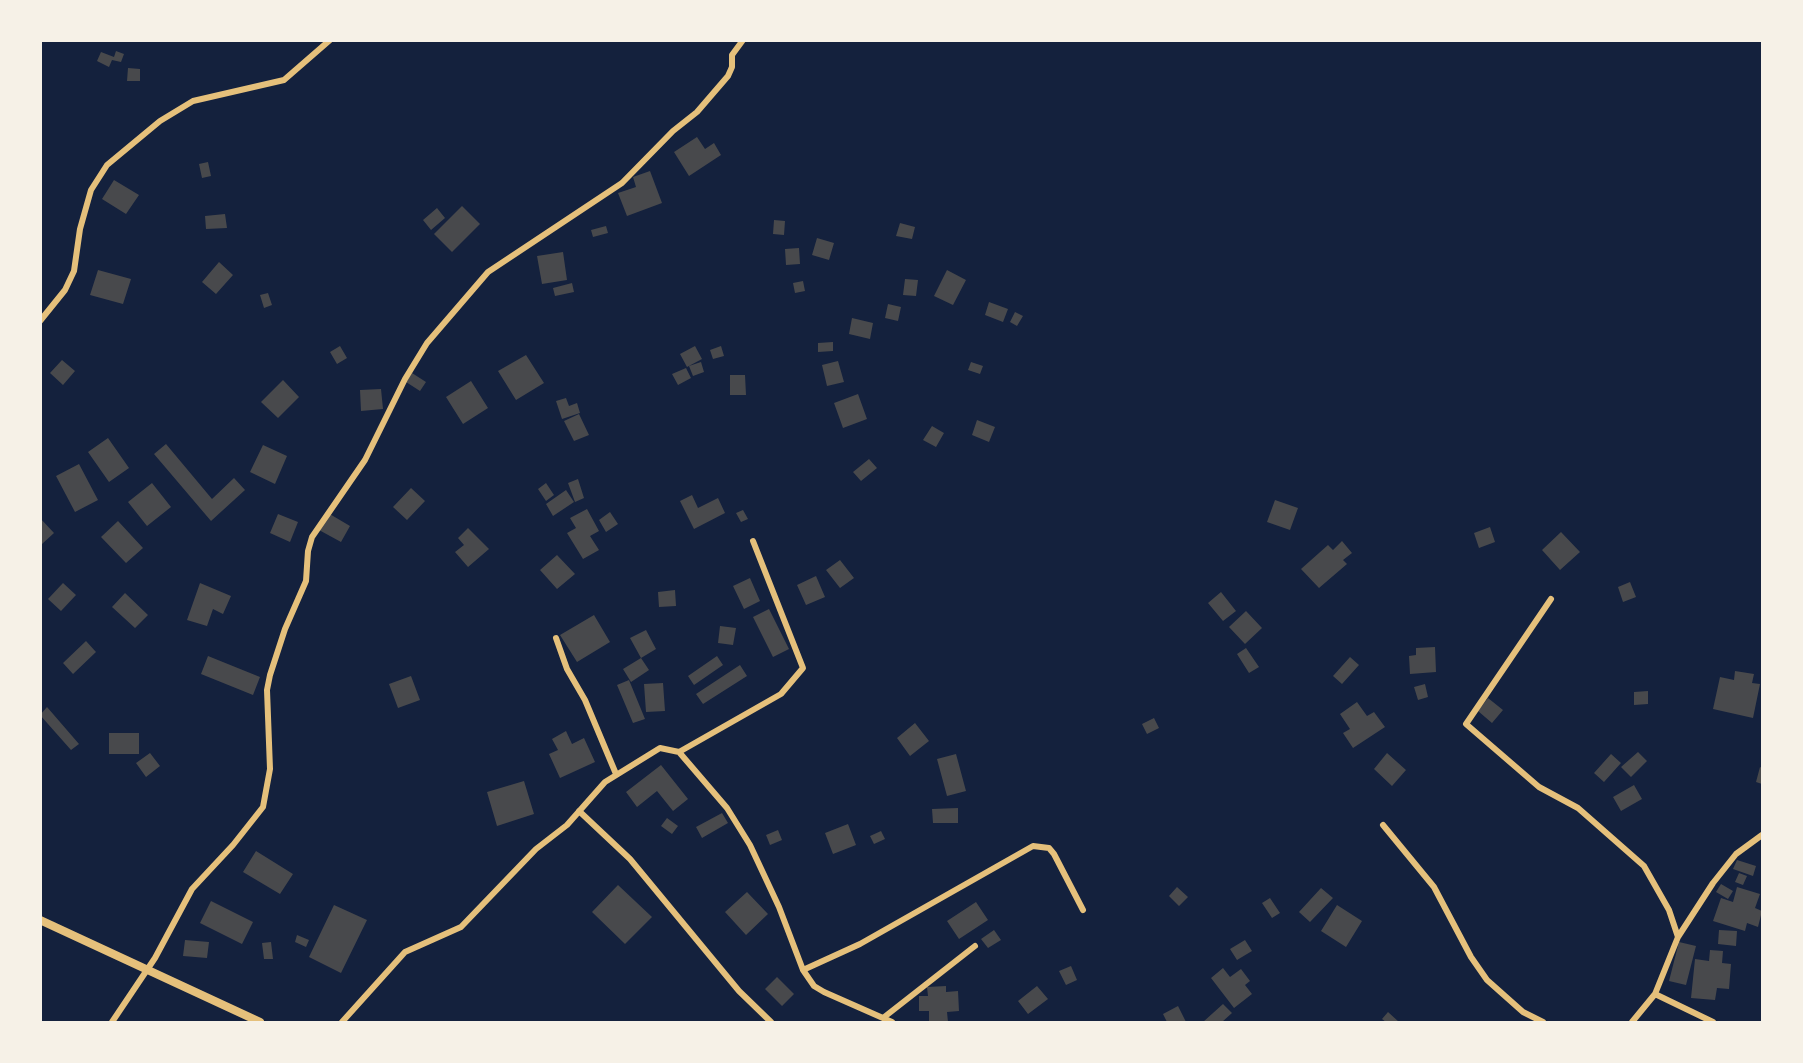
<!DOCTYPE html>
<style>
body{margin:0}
#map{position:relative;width:1803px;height:1063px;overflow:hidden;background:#14213d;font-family:Roboto,sans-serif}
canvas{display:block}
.frame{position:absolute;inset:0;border:42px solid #f6f1e7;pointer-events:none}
</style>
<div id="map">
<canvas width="1803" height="1063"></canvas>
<div class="frame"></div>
</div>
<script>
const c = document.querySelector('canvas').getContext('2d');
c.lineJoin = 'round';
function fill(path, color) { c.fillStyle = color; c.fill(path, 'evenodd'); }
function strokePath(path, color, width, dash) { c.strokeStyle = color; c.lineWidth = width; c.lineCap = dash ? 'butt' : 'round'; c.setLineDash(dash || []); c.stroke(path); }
const building = new Path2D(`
 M116,51l8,3 -3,8 -9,-2 -3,7 -12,-6 4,-9 13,5z
 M128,68l12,1v12h-13z
 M697,137l8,12 9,-6 7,12 -32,21 -15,-24z
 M208,162l3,14 -9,2 -3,-14z
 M650,171l12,32 -35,13 -9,-23 18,-6 -3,-10z
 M114,180l25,15 -13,19 -24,-15z
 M462,206l18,18 -28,28 -18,-18z
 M437,208l8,10 -14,12 -8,-10z
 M225,214l2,14 -21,1 -1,-13z
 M774,220l11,1 -1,14 -11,-1z
 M900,223l15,4 -3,12 -16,-3z
 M606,226l2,7 -15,4 -2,-7z
 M817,238l17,5 -5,17 -17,-5z
 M799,248l1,16 -14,1 -1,-16z
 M563,252l4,28 -25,4 -5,-28z
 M219,262l14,13 -17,19 -14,-12z
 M98,270l33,9 -8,25 -33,-9z
 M947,270l19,10 -13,25 -19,-9z
 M905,279l13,1 -2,16 -13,-1z
 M803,281l2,10 -10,2 -2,-10z
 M572,283l2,9 -19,4 -2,-8z
 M268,293l4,12 -8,3 -4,-13z
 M989,302l19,7 -5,13 -18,-7z
 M888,304l13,3 -3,14 -13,-3z
 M1015,312l8,4 -6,10 -7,-4z
 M852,318l21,5 -3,16 -21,-5z
 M833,342v9l-15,1v-9z
 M340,346l7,12 -10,6 -7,-12z
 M695,346l7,13 -15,8 -7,-13z
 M721,346l3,10 -11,3 -3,-9z
 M526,355l18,28 -28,17 -18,-29z
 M62,360l13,11 -12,14 -13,-12z
 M838,361l6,21 -17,4 -5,-21z
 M701,362l3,10 -11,4 -4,-10z
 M971,362l12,4 -3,8 -12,-4z
 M686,368l5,10 -13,7 -6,-11z
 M412,373l14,9 -6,9 -14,-9z
 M730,375h15l1,20h-16z
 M283,380l16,17 -21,21 -17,-16z
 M471,381l17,27 -25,16 -17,-27z
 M381,389l2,20 -22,2 -1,-21z
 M858,394l9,25 -24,9 -9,-25z
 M566,398l3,8 8,-3 3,10 -18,6 -6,-18z
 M579,414l10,21 -15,6 -10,-20z
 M977,420l18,7 -6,15 -17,-7z
 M932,426l12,7 -8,14 -13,-7z
 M108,438l21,30 -20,14 -21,-30z
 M166,444l46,55 22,-21 11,12 -34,31 -57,-67z
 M263,445l24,11 -12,28 -25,-12z
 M869,459l8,9 -16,13 -8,-9z
 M79,464l19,36 -23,12 -19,-36z
 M578,479l6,19 -9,4 -7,-19z
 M152,483l19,24 -24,19 -19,-24z
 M546,483l8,12 -8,6 -8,-12z
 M411,488l14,13 -18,19 -14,-13z
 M566,490l8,12 -21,14 -7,-12z
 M692,495l6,13 20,-10 7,15 -31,16 -14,-28z
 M1275,500l23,8 -8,22 -23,-8z
 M587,509l12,22 -9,5 9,14 -16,9 -16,-26 9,-5 -6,-10z
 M743,510l5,9 -7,3 -5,-9z
 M610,512l8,12 -12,8 -7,-12z
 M328,513l22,13 -9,16 -22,-12z
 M278,514l20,8 -8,20 -20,-9z
 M40,518l14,15 -12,11 -2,-2z
 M118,521l25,27 -17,15 -25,-26z
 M1490,527l5,15 -16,6 -5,-15z
 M468,528l21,21 -21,18 -13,-15 9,-7 -6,-7z
 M1561,532l19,20 -20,18 -18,-20z
 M1342,541l10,12 -9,7 4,4 -28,24 -18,-19 27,-24 5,5z
 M557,555l18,19 -18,15 -17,-19z
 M840,560l14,18 -14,10 -14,-18z
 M816,576l9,21 -19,8 -9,-20z
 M750,578l10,23 -16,8 -11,-23z
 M1630,582l6,15 -13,5 -5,-15z
 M63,583l13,12 -15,16 -13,-12z
 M200,583l31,13 -8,18 -10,-5 -6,17 -20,-6z
 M675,590l1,16 -17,1 -1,-15z
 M1221,592l15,19 -13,10 -15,-18z
 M125,593l23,22 -13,13 -23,-21z
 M769,609l20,40 -16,8 -20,-40z
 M1246,611l16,17 -17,16 -16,-17z
 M594,615l16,27 -33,20 -17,-27z
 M720,626l16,2 -3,17 -15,-2z
 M646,630l10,19 -15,9 8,12 -18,12 -8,-13 18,-11 -11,-20z
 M86,641l10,11 -23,22 -10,-11z
 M1435,647l1,25 -26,2 -1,-18 7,-1v-7z
 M1246,648l13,19 -10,6 -12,-19z
 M208,656l52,21 -7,18 -52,-21z
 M717,656l6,9 -29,20 -6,-9z
 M1350,657l9,8 -17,19 -9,-8z
 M740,665l7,11 -44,28 -7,-10z
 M1735,671l19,3 -2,9 8,1 -7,34 -40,-9 7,-32 14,3z
 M411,676l9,24 -22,8 -9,-24z
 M629,680l16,39 -12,4 -16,-38z
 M663,683l2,28 -19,1 -2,-28z
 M1425,684l3,13 -10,3 -4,-13z
 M1648,691v13l-14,1v-13z
 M1488,698l15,12 -11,13 -14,-12z
 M1357,702l10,14 7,-4 11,15 -32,21 -10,-15 7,-4 -10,-15z
 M47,707l32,37 -8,6 -31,-35z
 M1154,718l5,10 -12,6 -5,-10z
 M915,723l14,18 -19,15 -13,-18z
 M566,731l6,13 12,-6 11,24 -35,16 -11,-24 9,-4 -6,-11z
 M109,733h30v21h-30z
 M1638,752l9,9 -16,16 -10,-10z
 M150,753l10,13 -14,11 -10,-14z
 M1387,753l19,17 -14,16 -18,-17z
 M956,754l10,37 -19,5 -10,-37z
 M1611,754l10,9 -17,19 -10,-9z
 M661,765l27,34 -15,12 -16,-20 -20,16 -11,-15z
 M1760,767l2,1v16l-6,-2z
 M524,781l10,33 -37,12 -10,-34z
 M1634,785l8,14 -21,12 -8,-14z
 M958,808v15h-25l-1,-14z
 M722,813l6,10 -26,15 -6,-11z
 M667,818l11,8 -6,8 -11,-8z
 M848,824l8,21 -23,9 -8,-21z
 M778,830l4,10 -12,5 -4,-10z
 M881,831l4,8 -11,5 -4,-8z
 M256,851l37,23 -13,20 -37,-22z
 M1737,860l19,6 -3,10 -20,-7z
 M1739,873l8,3 -4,9 -8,-3z
 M1721,884l12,7 -5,8 -12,-7z
 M618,885l34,32 -27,27 -33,-32z
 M1177,887l11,10 -9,9 -10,-10z
 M1737,887l23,7 -5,14 7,3 -4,16 -11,-4 -2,8 -32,-10 8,-23 12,4z
 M1321,888l12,10 -23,24 -11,-10z
 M747,892l21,22 -22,21 -21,-23z
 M1270,898l10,15 -8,5 -10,-15z
 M211,901l42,21 -11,22 -42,-21z
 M976,902l12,18 -29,19 -12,-18z
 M334,905l33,15 -26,53 -32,-16z
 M1337,905l25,16 -16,26 -25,-16z
 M994,930l7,10 -13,8 -7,-9z
 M1719,930l18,1 -1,15 -18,-2z
 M297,935l12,5 -3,7 -11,-5z
 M185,940l24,2 -2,16 -24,-2z
 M1245,940l7,11 -15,9 -7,-11z
 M271,942l2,17h-9l-2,-16z
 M1679,942l17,4 -10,39 -17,-4z
 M1710,950l13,1 -1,12 9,1 -2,25 -12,-1 -2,12 -24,-2 4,-39 14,2z
 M1071,966l6,14 -11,5 -7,-14z
 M1223,968l7,9 11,-8 9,12 -5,4 7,9 -18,14 -23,-30z
 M777,977l17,17 -12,12 -17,-17z
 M946,986v6l12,-1 1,20 -12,1 1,10h-19v-11h-10v-15h9l-1,-9z
 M1037,986l11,13 -20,15 -10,-13z
 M1223,1004l9,9 -10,9h-19z
 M1178,1006l8,16h-19l-4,-8z
 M1388,1012l11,10h-13l-4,-3z`);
const minor = new Path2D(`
 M40,321l25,-31 9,-19 6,-42 11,-39 16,-25 53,-44 33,-20 91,-21 46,-40
 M1551,599l-85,125 73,63 39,21 66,58 25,44 9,27
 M556,638l11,31 18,31 31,74
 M679,752l102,-58 22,-26 -50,-127
 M579,811l51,48 109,132 32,31
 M1383,825l51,62 37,70 16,23 36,32 20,10
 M803,970l11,16 10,6 68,30
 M1655,994l58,28
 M883,1018l92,-72
 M112,1022l43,-64 37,-69 41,-44 30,-38 7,-38 -3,-79 3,-15 15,-46 21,-48 2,-30 4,-14 53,-77 40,-81 22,-36 61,-71 134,-89 51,-52 24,-19 31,-36 4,-9v-12l11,-15
 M342,1022l63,-70 56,-25 75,-78 31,-24 38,-43 55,-34 19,4 48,56 23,37 29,62 24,63 57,-26 173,-98 16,2 5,6 29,56
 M1632,1022l23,-28 23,-57 35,-54 23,-29 26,-19`);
const tertiary = new Path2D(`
 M40,920l220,102`);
fill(building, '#48494c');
strokePath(minor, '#e5c07b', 6);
strokePath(tertiary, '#e5c07b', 8);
</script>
